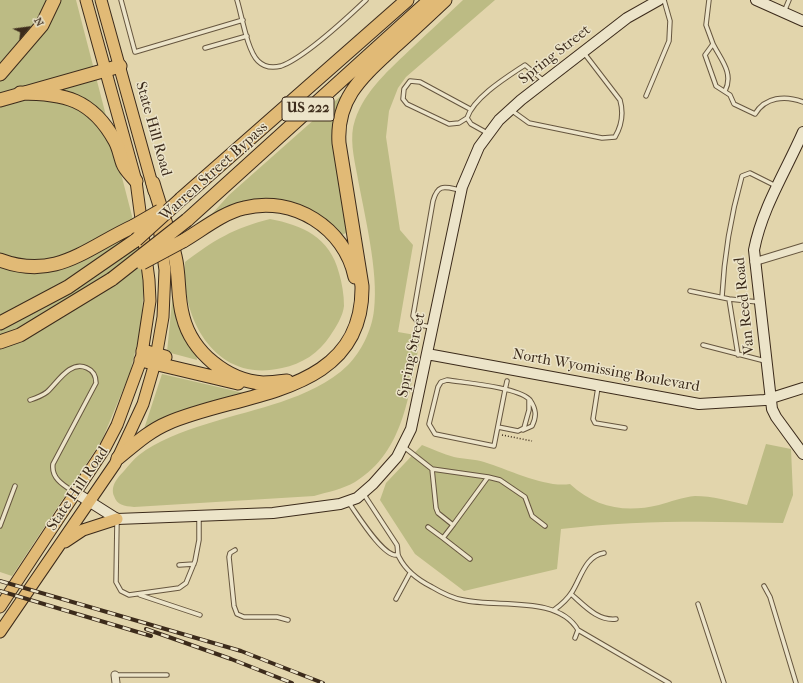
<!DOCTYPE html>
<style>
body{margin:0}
#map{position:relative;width:803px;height:683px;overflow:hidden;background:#e2d5ac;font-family:"IM FELL French Canon",serif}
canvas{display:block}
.north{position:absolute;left:8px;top:8px;width:40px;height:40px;-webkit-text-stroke:3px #ece4c9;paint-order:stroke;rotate:61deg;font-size:11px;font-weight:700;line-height:16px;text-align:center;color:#3c2b1b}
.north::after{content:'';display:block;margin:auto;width:14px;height:18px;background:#3c2b1b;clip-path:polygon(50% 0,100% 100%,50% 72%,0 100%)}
</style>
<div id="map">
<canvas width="803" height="683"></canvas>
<div class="north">N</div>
</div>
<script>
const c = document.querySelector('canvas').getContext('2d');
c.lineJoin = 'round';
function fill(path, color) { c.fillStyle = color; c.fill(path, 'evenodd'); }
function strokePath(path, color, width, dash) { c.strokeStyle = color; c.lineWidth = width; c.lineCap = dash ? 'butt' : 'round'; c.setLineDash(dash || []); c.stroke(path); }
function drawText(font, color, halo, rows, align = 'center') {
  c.font = font + ' "IM FELL French Canon",serif'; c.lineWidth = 3; c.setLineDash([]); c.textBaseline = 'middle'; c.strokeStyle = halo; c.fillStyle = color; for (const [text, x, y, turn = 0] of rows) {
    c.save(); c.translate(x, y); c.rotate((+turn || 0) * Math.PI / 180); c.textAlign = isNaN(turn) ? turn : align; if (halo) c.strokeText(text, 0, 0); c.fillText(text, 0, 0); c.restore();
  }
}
const green = new Path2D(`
 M0,0h76l56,216 12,67 -3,45 -11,45 -28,67 -90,136 -12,-4z
 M463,0h32l-89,77 -8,11 -9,23 -3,26 14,93 13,15 -15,87 23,4c-12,54 -15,115 -66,146 -12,7 -27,10 -41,14l-180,11c-10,-1 -17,-2 -20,-11 -4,-10 4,-19 10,-25 5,-6 10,-12 15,-16 35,-27 100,-39 142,-53 23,-8 49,-19 67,-37 13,-13 24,-35 26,-55 5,-38 -10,-97 -17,-136 -3,-16 -8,-37 -2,-54 10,-30 35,-51 58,-73 16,-15 33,-31 50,-47z
 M343,94l-6,15 11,123 -8,4 -40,-29 -86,10 -3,-2 18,-20z
 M270,219c32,6 60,18 69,54 3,10 5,22 5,33 -1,10 -8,21 -14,30 -11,17 -28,28 -48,32 -66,16 -102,-49 -97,-106 29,-22 49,-34 85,-43z
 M173,292c1,13 2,26 8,38 5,10 16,19 16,30l-30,-8z
 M162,374l86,20 -104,35z
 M766,444l25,5 2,46 -10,28c-74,-2 -148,-3 -222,6l-4,40 -93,22 -49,-37 -35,-54 6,-17 36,-38c11,4 21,9 32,12 10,2 21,2 30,5 26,8 61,26 86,22 26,24 55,29 89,21 11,-3 24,-8 36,-9 17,0 35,5 52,9z`);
const path = new Path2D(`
 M502,435l30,6`);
const lane = new Path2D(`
 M121,0l14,52 108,-32
 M237,0c5,16 10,50 21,61 6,6 15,7 23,5 23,-8 66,-48 85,-66
 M709,0l-3,25 7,19 -8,11 11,31 14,9 4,9 21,10c10,-17 30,-19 48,-12
 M784,12l5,-12
 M713,44c8,16 21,29 12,47
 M205,48l42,-12
 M646,96l23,-55 1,-20 -6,-21
 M511,110l18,13 73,15 13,-1c7,-12 9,-23 5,-37l-36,-47
 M467,118l-8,5 -10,1 -42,-20 -4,-5 1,-10 6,-8 10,1 50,27
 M489,134l-18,-10 -4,-6c7,-21 40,-41 58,-53l19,16
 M690,291l39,8 9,56
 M722,297c2,-40 9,-82 20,-121l8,-3 26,13
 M729,299l29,3
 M431,327l-11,-2 -7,-9 20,-115c5,-18 12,-14 27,-11
 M703,345l62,16
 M598,387l-5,32 2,4 30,5
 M30,400c6,-2 12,-4 17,-8 11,-10 23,-32 40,-24 7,3 9,8 9,15l-43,81c-2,14 10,21 21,28
 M498,427l20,4 6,-3 5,-18v-11c-13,-12 -63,-16 -82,-19l-6,2 -3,5 -9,37 6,10 59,12 11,-56 2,-9
 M523,430l9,-4c5,-10 4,-17 -2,-26
 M404,447l28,22 4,39 2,5 15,12 35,-48 -56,-8
 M488,477l12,3 25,17 7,19 13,10
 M363,493l34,52c1,4 0,9 2,12 7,14 19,23 33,30 10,6 20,11 31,13 34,8 95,-5 115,30l-3,8
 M349,503c8,11 34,54 48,52
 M117,521l-1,61 5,9 8,4 50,-7 7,-5 9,-22 4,-21v-23
 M453,525l-10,13 27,21
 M0,526l15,-40
 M428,527l15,11
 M235,550l-5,3 -1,4 5,49 3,8 7,3h33l11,3
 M179,565l15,-1
 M764,586l6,11 26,86
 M571,594c13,11 26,27 45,25
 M140,595l60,20
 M396,599l14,-26
 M698,604l26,79
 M554,610c7,-5 13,-10 18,-18 9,-14 13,-36 32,-39
 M578,630l91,53
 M115,675h52`);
const street = new Path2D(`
 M754,262l49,-15
 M115,675l1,8`);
const secondary = new Path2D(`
 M756,0l47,21
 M803,132c-17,39 -41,76 -49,118l18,159 4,8 27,37
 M427,354l272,50 66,-4 38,-12
 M76,493l41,26 156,-6 67,-9 17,-6 16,-14 24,-27 14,-28 51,-242 17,-40 20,-27 22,-20 106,-82 32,-18`);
const primary = new Path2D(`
 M101,0l53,191
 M65,542l18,-12 34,-11
 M0,607l105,-159 12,-23 24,-65 9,-59 -1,-21 -13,-99 -50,-181
 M0,632l115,-168 28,-60 12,-41 8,-46 2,-47 -8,-56`);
const highway = new Path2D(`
 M0,74l42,-49 12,-25
 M20,93c44,0 72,6 95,48 4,7 5,15 8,23 2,6 9,12 13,17
 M0,100l120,-34
 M153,183c7,24 16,48 22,73 5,20 2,41 8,61 9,35 44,64 80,66 8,0 16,-1 24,-2
 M181,199l226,-199
 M187,220l243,-220
 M183,241c19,-11 39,-28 61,-33 49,-13 101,20 111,69
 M0,260c56,21 86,-12 134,-34
 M0,323l68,-36 68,-47
 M0,342l20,-7 92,-56
 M143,351l22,6
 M141,360l97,23
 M118,458c16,-13 31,-27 50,-35 73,-32 196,-27 194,-137l-23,-143c-3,-45 24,-67 54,-95 18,-16 35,-32 52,-48`);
const rail = new Path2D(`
 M0,581l241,70 82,32
 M0,591l151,45
 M146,629l85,30 61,24`);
const highwayBridge = new Path2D(`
 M134,226l26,-15
 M136,240l45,-41
 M142,263l41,-22
 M112,279l75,-59`);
const shields = [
 [308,109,52]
];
const shieldNames = [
 ["US 222",308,109]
];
const streetNames = [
 ["Spring Street",555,55,-38],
 ["State Hill Road",153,129,74],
 ["Warren Street Bypass",214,172,-42],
 ["Van Reed Road",745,306,-96],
 ["Spring Street",412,355,-78],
 ["North Wyomissing Boulevard",606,371,10],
 ["State Hill Road",78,489,-56]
];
fill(green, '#bcbb84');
strokePath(lane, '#66563f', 5.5);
strokePath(street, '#66563f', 9);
strokePath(secondary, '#3c2b1b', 12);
strokePath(primary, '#3c2b1b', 13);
strokePath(highway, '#3c2b1b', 15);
strokePath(path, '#3c2b1b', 1.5, [1, 2]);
strokePath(lane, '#ece4c9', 3.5);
strokePath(street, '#ece4c9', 7);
strokePath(secondary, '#ece4c9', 10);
strokePath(primary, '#e1ba76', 11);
strokePath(highway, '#e1ba76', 13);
strokePath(rail, '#3c2b1b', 4);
strokePath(rail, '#ece4c9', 2.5, [8]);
strokePath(highwayBridge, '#3c2b1b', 15, []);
strokePath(highwayBridge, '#e1ba76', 13);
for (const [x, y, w] of shields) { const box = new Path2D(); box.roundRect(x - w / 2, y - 12, w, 24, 3); c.fillStyle = '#ece4c9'; c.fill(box); strokePath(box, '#3c2b1b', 1); }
drawText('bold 14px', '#3c2b1b', null, shieldNames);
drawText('15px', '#3c2b1b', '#ece4c9', streetNames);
</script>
